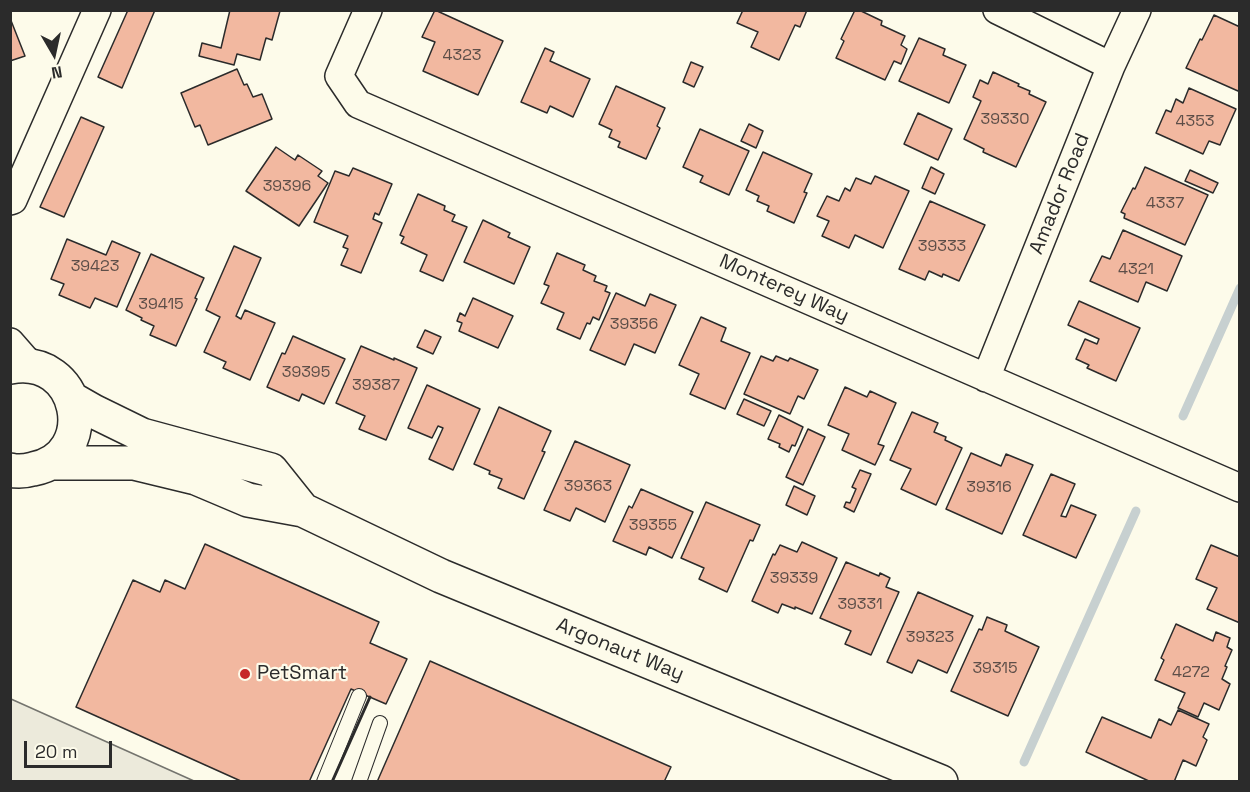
<!DOCTYPE html>
<style>
body{margin:0}
#map{position:relative;width:1250px;height:792px;overflow:hidden;background:#fdfbea;font-family:"Space Grotesk",sans-serif}
canvas{display:block}
.frame{position:absolute;inset:0;border:12px solid #2b2b2b;pointer-events:none}
.north{position:absolute;left:24px;top:24px;width:60px;height:60px;-webkit-text-stroke:4px #fdfbea;paint-order:stroke;rotate:171deg;font-size:16px;font-weight:700;line-height:24px;text-align:center;color:#2b2b2b}
.north::after{content:'';display:block;margin:auto;width:21px;height:27px;background:#2b2b2b;clip-path:polygon(50% 0,100% 100%,50% 72%,0 100%)}
.scale{position:absolute;left:24px;top:741px;width:88px;height:27px;box-sizing:border-box;border:3px solid #2b2b2b;border-top:0;padding-left:8px;font-size:18px;line-height:21px;white-space:nowrap;color:#2b2b2b;-webkit-text-stroke:4px #fdfbea;paint-order:stroke}
</style>
<div id="map">
<canvas width="1250" height="792"></canvas>
<div class="frame"></div>
<div class="north">N</div>
<div class="scale">20 m</div>
</div>
<script>
const c = document.querySelector('canvas').getContext('2d');
c.lineJoin = 'round';
function fill(path, color) { c.fillStyle = color; c.fill(path, 'evenodd'); }
function strokePath(path, color, width, dash) { c.strokeStyle = color; c.lineWidth = width; c.lineCap = dash ? 'butt' : 'round'; c.setLineDash(dash || []); c.stroke(path); }
function drawText(font, color, halo, rows, align = 'center') {
  c.font = font + ' "Space Grotesk",sans-serif'; c.lineWidth = 4.5; c.setLineDash([]); c.textBaseline = 'middle'; c.strokeStyle = halo; c.fillStyle = color; for (const [text, x, y, turn = 0] of rows) {
    c.save(); c.translate(x, y); c.rotate((+turn || 0) * Math.PI / 180); c.textAlign = isNaN(turn) ? turn : align; if (halo) c.strokeText(text, 0, 0); c.fillText(text, 0, 0); c.restore();
  }
}
const parking = new Path2D(`
 M11,699l183,82h-183z`);
const stream = new Path2D(`
 M1183,416l57,-128
 M1024,762l112,-251`);
const building = new Path2D(`
 M128,10h27l-33,78 -24,-11z
 M230,10l50,1 -8,29 -6,-2 -6,22 -23,-6 -3,11 -35,-9 3,-13 19,5z
 M435,10l68,31 -25,54 -55,-24 12,-29 -13,-5z
 M743,10h64l-7,17 -5,-2 -16,35 -28,-13 7,-15 -21,-9z
 M855,10h4l23,11 -1,4 24,11 -4,9 6,4 -6,15 -7,-3 -9,19 -49,-22 8,-17 -3,-2z
 M1214,15l26,12v61l-2,3 -52,-23 14,-29 2,1z
 M10,18l15,38 -15,5z
 M919,38l26,11 -2,6 23,10 -17,38 -50,-22z
 M545,48l9,4 -4,9 40,18 -17,38 -23,-11 -3,7 -26,-11z
 M691,62l12,5 -9,20 -11,-5z
 M237,69l7,16 3,-1 6,13 9,-3 10,25 -64,26 -8,-20 -5,2 -14,-34z
 M993,72l26,12 -1,2 12,5 -1,3 17,8 -30,65 -33,-15 1,-3 -20,-10 17,-38 -8,-4 7,-17 8,4z
 M616,86l49,22 -8,18 3,2 -14,31 -28,-12 2,-5 -11,-5 3,-7 -13,-6z
 M1189,88l47,21 -16,36 -11,-4 -6,13 -47,-21 10,-23 5,2 5,-13 7,4z
 M918,113l34,16 -14,31 -34,-16z
 M81,117l23,10 -40,90 -24,-10z
 M749,124l14,7 -7,17 -15,-7z
 M700,129l49,22 -20,44 -29,-13 3,-6 -20,-9z
 M276,147l19,13 3,-5 24,16 -4,5 10,7 -29,43 -53,-35z
 M763,152l49,22 -8,18 3,1 -13,30 -27,-12 2,-5 -12,-5 2,-5 -13,-6z
 M931,167l13,7 -9,20 -13,-6z
 M1145,167l63,28 -23,50 -61,-27 1,-4 -4,-2 12,-24 2,1z
 M353,168l39,16 -13,31 -4,-2 -2,6 9,4 -21,50 -20,-8 7,-16 -5,-2 5,-11 -34,-14 21,-51 14,5z
 M1190,170l28,13 -5,10 -28,-12z
 M875,176l34,15 -26,57 -28,-13 -6,13 -27,-12 7,-15 -12,-5 10,-20 12,5 6,-13 5,3 6,-13 15,6z
 M418,194l27,12 -1,4 11,5 -3,6 15,6 -24,54 -23,-10 7,-16 -26,-12 3,-6 -4,-2z
 M930,201l55,24 -26,56 -16,-7 -1,3 -13,-6 -4,9 -26,-11z
 M483,220l27,13 -2,4 22,10 -16,37 -50,-22z
 M1123,230l59,26 -15,35 -21,-9 -8,20 -48,-21 12,-25 8,3z
 M67,239l39,16 6,-14 28,12 -23,54 -22,-9 -5,10 -31,-13 5,-11 -13,-5z
 M234,246l27,12 -25,58 5,3 4,-9 30,13 -25,57 -27,-12 3,-6 -22,-10 16,-35 -14,-7z
 M557,253l28,12 -2,5 13,6 -2,5 13,5 -2,5 5,2 -11,27 -6,-3 -3,7 -3,-1 -7,16 -23,-10 7,-16 -23,-10 8,-17 -5,-2z
 M151,254l53,24 -9,20 2,1 -21,47 -26,-11 4,-9 -13,-6 1,-2 -16,-8z
 M616,293l29,13 5,-12 26,11 -21,48 -21,-9 -9,21 -35,-15z
 M473,298l40,18 -15,32 -39,-17 3,-8 -5,-2 3,-8 5,3z
 M1079,301l61,27 -24,53 -29,-13 2,-3 -13,-6 9,-20 12,5 2,-5 -31,-14z
 M701,317l25,11 -5,13 29,12 -25,56 -35,-15 9,-20 -20,-9z
 M425,330l16,7 -8,17 -16,-7z
 M293,336l52,23 -21,45 -22,-10 -3,7 -32,-14 15,-34 3,1z
 M361,346l33,14v-2l23,10 -31,72 -27,-11 6,-13 -29,-13z
 M761,356l12,5 3,-5 12,5 2,-3 28,12 -14,29 -6,-3 -8,18 -46,-20z
 M427,385l53,24 -27,61 -24,-11 14,-31 -5,-2 -6,12 -24,-10z
 M845,387l22,10 3,-6 26,12 -18,41 6,2 -9,19 -33,-15 7,-16 -21,-9z
 M744,399l27,12 -7,15 -27,-12z
 M499,407l52,24 -9,20 3,1 -21,47 -26,-11 4,-9 -13,-5 1,-3 -16,-7z
 M912,412l26,11 -4,9 12,5 -1,3 17,8 -26,57 -35,-16 10,-20 -21,-9z
 M779,415l24,12 -8,19 -3,-1 -3,7 -10,-5 1,-3 -12,-5z
 M808,429l17,8 -22,48 -17,-8z
 M575,441l55,24 -25,57 -29,-14 -6,13 -26,-11z
 M971,453l30,13 5,-12 27,11 -31,69 -56,-25z
 M860,470l11,4 -17,38 -10,-5 2,-5 4,1 6,-14 -4,-2z
 M1051,474l24,10 -14,32 5,1 5,-12 25,10 -20,43 -53,-23z
 M794,486l21,10 -8,19 -21,-10z
 M641,489l52,23 -21,46 -23,-11 -3,8 -33,-14 16,-35 3,2z
 M706,502l54,23 -7,16 -3,-1 -23,52 -28,-13 5,-11 -23,-10z
 M802,542l35,16 -25,56 -17,-7v2l-13,-5 -4,9 -26,-12 21,-47 2,1 5,-10 17,7z
 M205,544l174,78 -9,21 37,16 -21,45 -35,-15 -42,93h-66l-167,-75 57,-127 27,12 5,-12 20,9z
 M1211,545l29,12v66l-33,-14 10,-21 -21,-9z
 M846,562l33,14 1,-3 10,5 -4,9 13,5 -28,63 -26,-11 6,-13 -31,-13z
 M918,592l55,24 -26,57 -29,-13 -6,13 -25,-11z
 M987,617l20,8 -2,6 34,16 -31,69 -57,-25 28,-62 3,1z
 M1176,624l37,17 3,-9 14,6 -3,9 5,3 -7,16 2,1 -5,12 8,5 -11,26 -15,-7 -6,14 -20,-9 7,-15 -30,-13 9,-20 -3,-2z
 M430,661l241,106 -7,15h-287z
 M1178,710l31,14 -6,13 4,3 -11,26 -13,-6 -9,22h-23l-65,-30 16,-35 49,21 8,-19 12,6z`);
const service = new Path2D(`
 M324,782l35,-86
 M359,782l21,-59`);
const minor = new Path2D(`
 M368,10l-29,66 19,28 882,384
 M997,10l114,56
 M10,201l3,-1 84,-190
 M10,342l21,24
 M986,378l125,-312 26,-56`);
const tertiary = new Path2D(`
 M10,367c71,-14 91,89 23,102 -7,2 -15,3 -23,1
 M72,399l21,12 49,24 129,35 32,40
 M51,463h83l62,15 52,22 55,10 138,66 500,206`);
const wall = new Path2D(`
 M332,782l38,-85`);
const markers = [
 [245,674,6,"#c62828"]
];
const numberNames = [
 ["4323",462,56],
 ["39330",1005,120],
 ["4353",1195,122],
 ["39396",287,187],
 ["4337",1165,204],
 ["39333",942,247],
 ["39423",95,267],
 ["4321",1136,270],
 ["39415",161,305],
 ["39356",634,325],
 ["39395",306,373],
 ["39387",376,386],
 ["39363",588,487],
 ["39316",989,488],
 ["39355",653,526],
 ["39339",794,579],
 ["39331",860,605],
 ["39323",930,638],
 ["39315",995,669],
 ["4272",1191,673]
];
const streetNames = [
 ["Amador Road",1060,194,-68],
 ["Monterey Way",784,289,24],
 ["Argonaut Way",620,650,22]
];
const poiNames = [
 ["PetSmart",257,674]
];
fill(parking, '#eceadb');
strokePath(parking, '#74746e', 1.5);
strokePath(stream, '#c7d0d0', 9);
fill(building, '#f2b8a0');
strokePath(building, '#2b2b2b', 1.5);
strokePath(service, '#2b2b2b', 16);
strokePath(minor, '#2b2b2b', 30);
strokePath(tertiary, '#2b2b2b', 36);
strokePath(service, '#fdfbea', 14);
strokePath(minor, '#fdfbea', 27);
strokePath(tertiary, '#fdfbea', 33);
strokePath(wall, '#2b2b2b', 3);
for (const [x, y, r, color] of markers) { const dot = new Path2D(); dot.arc(x, y, r, 0, 2 * Math.PI); c.fillStyle = color; c.fill(dot); strokePath(dot, '#fdfbea', 2); }
drawText('16px', '#5d4e48', null, numberNames);
drawText('20px', '#2b2b2b', '#fdfbea', streetNames);
drawText('20px', '#2b2b2b', '#fdfbea', poiNames, 'left');
</script>
